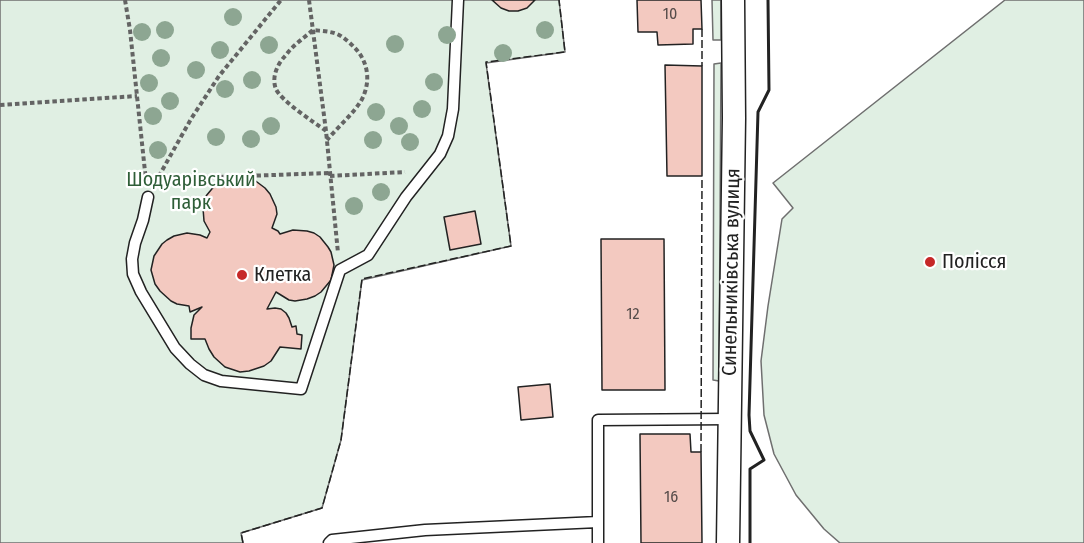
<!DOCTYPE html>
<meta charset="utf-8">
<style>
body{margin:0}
canvas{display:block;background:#fff}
</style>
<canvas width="1084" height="543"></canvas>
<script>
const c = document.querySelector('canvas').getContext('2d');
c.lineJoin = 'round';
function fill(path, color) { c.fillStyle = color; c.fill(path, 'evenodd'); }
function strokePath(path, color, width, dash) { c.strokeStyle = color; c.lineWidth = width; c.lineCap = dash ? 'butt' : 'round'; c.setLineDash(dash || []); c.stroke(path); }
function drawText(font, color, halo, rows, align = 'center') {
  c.font = font + ' "Fira Sans Condensed",sans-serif'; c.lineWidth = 4.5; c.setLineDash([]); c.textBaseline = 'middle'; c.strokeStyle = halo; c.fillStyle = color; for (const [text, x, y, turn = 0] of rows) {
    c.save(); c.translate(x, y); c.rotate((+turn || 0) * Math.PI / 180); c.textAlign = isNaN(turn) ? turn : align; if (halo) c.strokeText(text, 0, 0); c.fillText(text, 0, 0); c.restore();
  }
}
const green = new Path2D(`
 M0,0h559l6,52 -79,11 25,183 -149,34 -21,160 -19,68 -81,25 2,10h-243z
 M712,0h9v40h-8z
 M1005,0h79v543h-244l-16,-14 -28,-34 -22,-41 -10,-39 -3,-54 7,-55 14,-87 11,-11 -20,-25z
 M721,63l-2,318 -6,-1 1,-316z`);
const building = new Path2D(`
 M492,0h43l-8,8 -9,3h-9l-8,-3z
 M637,0h64l1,29h-9v15l-35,1 -1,-13h-19z
 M665,65l37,1v110h-35z
 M237,177h8l8,2 12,9 5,6 6,13 1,7 -5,14 6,3 2,3 13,-4 14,1 7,2 6,4 8,10 3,5 3,13 -3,15 -10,12 -6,4 -8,3 -12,2 -6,-1 -13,-8 -9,17 8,-1 6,1 5,4 3,5 3,9 4,-1 1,8 5,1 -1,14 -21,-2 -9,14 -7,5 -15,5 -9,1 -15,-5 -11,-10 -5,-8 -4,-10h-14v-11l3,-13 8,-8 -12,5 -1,-6 -12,-2 -6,-3 -11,-10 -5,-7 -4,-14 3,-14 8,-12 5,-4 7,-4 13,-3 13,2 7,3 3,-6 -6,-11 -1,-13 3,-12 10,-12 6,-3z
 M475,211l6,33 -31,6 -6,-33z
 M601,239h63l1,151h-63z
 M550,384l3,33 -32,3 -3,-33z
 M640,434h50l1,18h10l1,91h-61z`);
const path = new Path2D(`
 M125,0l5,30 16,151
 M309,0l17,131 12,122
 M0,105l137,-9
 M326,131c-12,-9 -45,-30 -50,-42 -5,-12 2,-26 10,-34 7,-10 18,-17 27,-25 8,1 16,1 24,4 7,3 13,9 18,14 14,15 16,35 6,53 -9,14 -23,26 -34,39
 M330,176l75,-4
 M159,179l171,-6
 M155,183l36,-64 28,-43 62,-76`);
const service = new Path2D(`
 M148,197l-5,23 -8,23 -3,16 1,15 8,18 34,56 15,16 14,11 17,6 80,8 39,-119 28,-15 38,-58 34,-43 8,-18 5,-27 5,-109
 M329,543l3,-3 93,-10 173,-8
 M598,543v-123l131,-1`);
const minor = new Path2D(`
 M728,543l6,-425 -1,-118`);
const fence = new Path2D(`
 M702,29v37
 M701,452l1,-274
 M243,543l-2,-10 81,-25 19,-68 21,-161 149,-33 -25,-184 79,-10 -6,-52`);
const wall = new Path2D(`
 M750,543v-74l14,-9 -14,-29 -1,-16 9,-303 11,-22 -1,-90`);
const trees = [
 [233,17],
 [165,30],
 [545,30],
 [142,32],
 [447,35],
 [395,44],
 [269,45],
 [220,50],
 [503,53],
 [161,58],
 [196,70],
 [252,80],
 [434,82],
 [149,83],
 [225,89],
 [170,101],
 [422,109],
 [376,112],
 [153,116],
 [271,126],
 [399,126],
 [216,137],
 [251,139],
 [373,140],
 [410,142],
 [158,150],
 [381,192],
 [354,206]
];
const markers = [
 [930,262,6,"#c62828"],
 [242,275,6,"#c62828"]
];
const numberNames = [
 ["10",670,15],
 ["12",633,315],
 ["16",671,498]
];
const parkNames = [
 ["Шодуарівський",191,180],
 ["парк",191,203]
];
const poiNames = [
 ["Полісся",942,262],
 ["Клетка",254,275]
];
const streetNames = [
 ["Синельниківська вулиця",732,272,-89]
];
fill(green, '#e0efe3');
strokePath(green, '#6f6f6f', 1.5);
fill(building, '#f3c9c0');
strokePath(building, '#222', 1.5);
strokePath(service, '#222', 13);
strokePath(minor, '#222', 25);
strokePath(path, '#646464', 4, [4.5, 3]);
strokePath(service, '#fff', 10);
strokePath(minor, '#fff', 22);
strokePath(fence, '#222', 1.5, [8, 3]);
strokePath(wall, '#222', 3);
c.fillStyle = '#8da692';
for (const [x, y] of trees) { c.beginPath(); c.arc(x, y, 9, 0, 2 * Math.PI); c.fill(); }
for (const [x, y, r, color] of markers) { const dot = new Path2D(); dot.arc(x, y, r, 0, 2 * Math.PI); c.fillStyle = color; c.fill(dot); strokePath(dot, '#fff', 2); }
drawText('16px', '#564c4a', null, numberNames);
drawText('20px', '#2f5e38', '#fff', parkNames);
drawText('20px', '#222', '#fff', poiNames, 'left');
drawText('20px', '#222', '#fff', streetNames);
</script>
